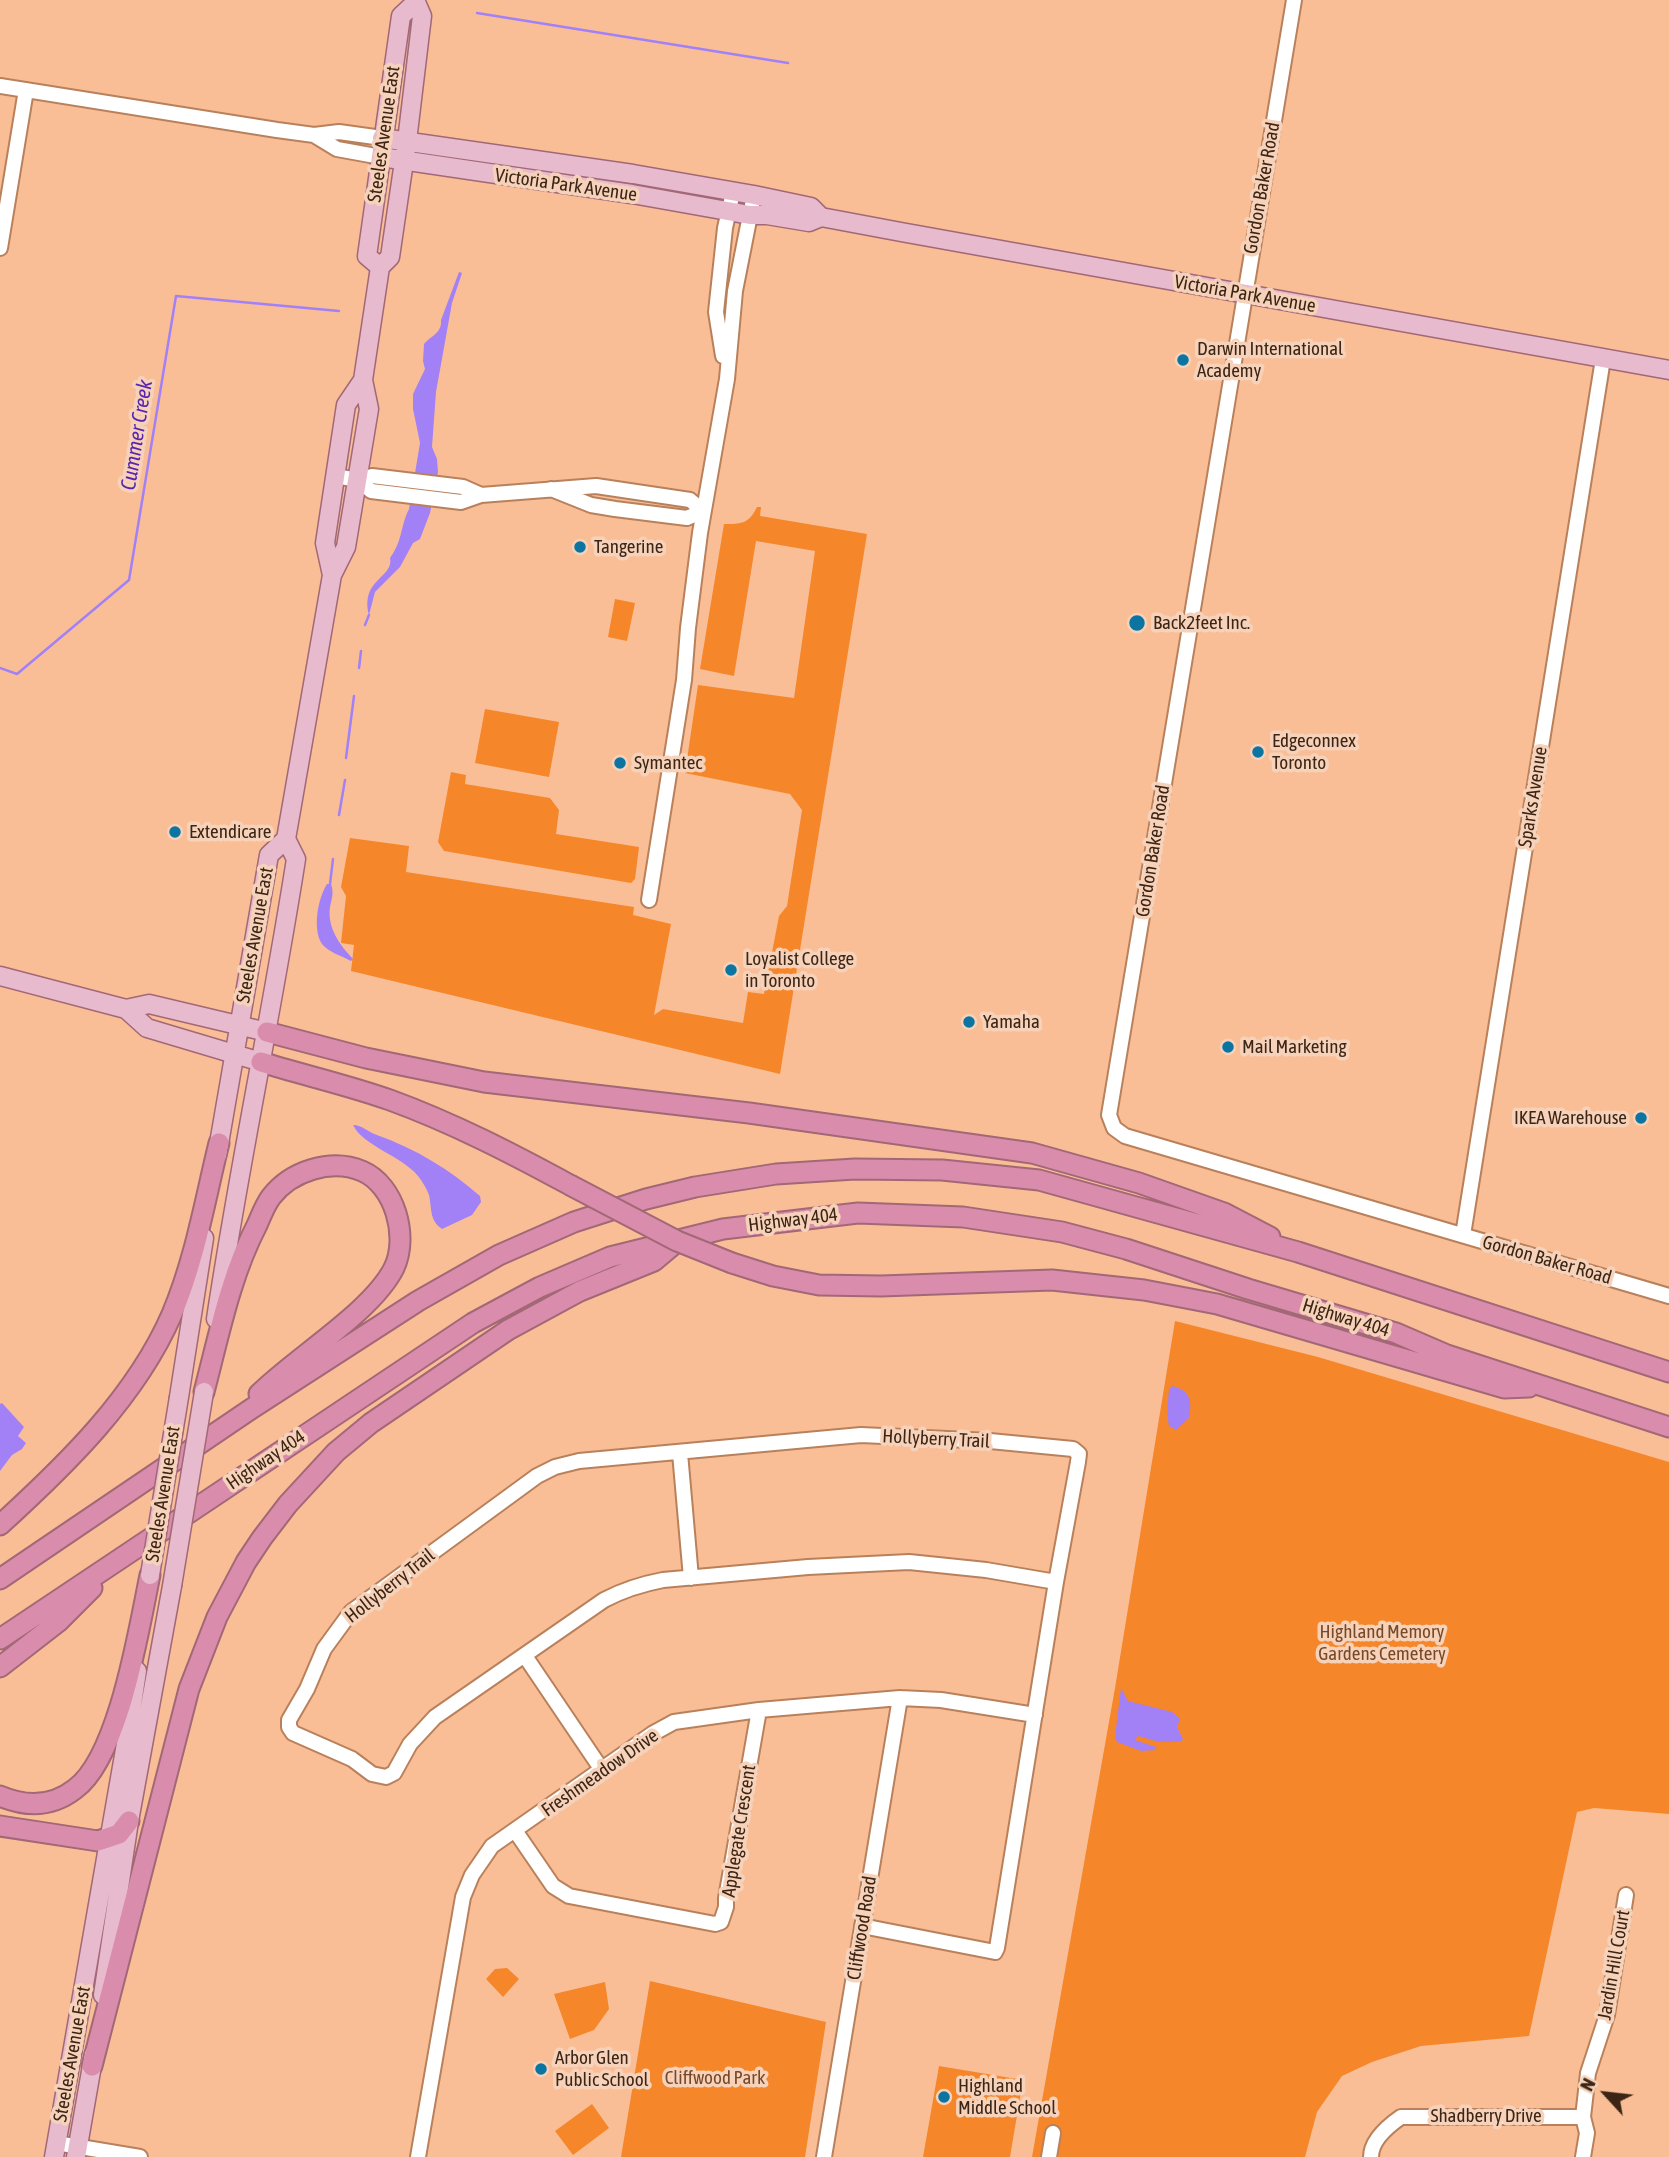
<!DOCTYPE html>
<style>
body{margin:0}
#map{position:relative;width:1669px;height:2157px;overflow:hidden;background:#fabe97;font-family:"Asap Condensed",sans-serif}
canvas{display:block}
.north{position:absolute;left:1571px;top:2059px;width:70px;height:70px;-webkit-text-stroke:5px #f6d2ba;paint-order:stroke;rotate:297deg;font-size:19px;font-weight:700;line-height:28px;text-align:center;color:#3c2515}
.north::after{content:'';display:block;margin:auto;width:24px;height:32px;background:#3c2515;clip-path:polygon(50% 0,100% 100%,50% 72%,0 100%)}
</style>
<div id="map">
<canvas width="1669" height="2157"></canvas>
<div class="north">N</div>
</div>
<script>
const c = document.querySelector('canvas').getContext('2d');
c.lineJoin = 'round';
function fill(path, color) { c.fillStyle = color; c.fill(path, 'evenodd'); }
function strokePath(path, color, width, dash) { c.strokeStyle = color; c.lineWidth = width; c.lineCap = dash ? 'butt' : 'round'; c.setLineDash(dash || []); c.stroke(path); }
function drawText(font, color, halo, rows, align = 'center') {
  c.font = font + ' "Asap Condensed",sans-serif'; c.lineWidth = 7; c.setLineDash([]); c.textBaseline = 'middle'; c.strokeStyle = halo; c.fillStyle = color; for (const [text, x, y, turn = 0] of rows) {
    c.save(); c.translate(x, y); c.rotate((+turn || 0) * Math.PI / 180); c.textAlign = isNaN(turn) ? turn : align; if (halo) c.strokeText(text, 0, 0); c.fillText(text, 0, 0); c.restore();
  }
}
const green = new Path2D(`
 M757,507h4l-1,9 107,18 -87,540 -429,-103 3,-26 -13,-2 5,-47 -5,-9 9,-49 59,8 -3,26 228,35 -1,8 38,9 -17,91 9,-6 80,14 5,-31 16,2 15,-78 8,-10 15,-96 -12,-16 -105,-21 13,-88 96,13 21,-147 -59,-10 -22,135 -34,-7 24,-145c17,0 25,0 33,-17z
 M615,599l20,4 -8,38 -19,-4z
 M485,709l74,13 -10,55 -74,-14z
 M451,772l15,3 -1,9 85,14 9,12 -3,24 83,13 -4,32 -4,4 -187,-32 -6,-9z
 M1175,1321l143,36 351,105v352l-75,-6 -17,4 -48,224 -108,10 -49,16 -30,14 -25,36 -12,45h-273l83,-469z
 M507,1968l12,11 -16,18 -17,-18 9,-10z
 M650,1981l176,41 -21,135h-184z
 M605,1982l4,27 -15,21 -24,9 -16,-45z
 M939,2066l84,14 -13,77h-87z
 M592,2104l17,24 -36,27 -18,-24z`);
const water = new Path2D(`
 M459,272l3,1 -10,30 -16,89 -4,55 5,12 1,13 -8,41 -10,26 -7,4 -13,24 -25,25 -6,23c-9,-36 25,-37 21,-57 13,-18 10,-31 19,-49l11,-66 -7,-34v-15l12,-25 -2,-8 1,-17c8,-9 18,-11 17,-24z
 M327,884h4c3,8 1,14 -1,23 -3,21 10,38 23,52l-2,2c-9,-5 -23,-9 -29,-17 -10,-15 -4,-46 5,-60z
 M353,1125c9,0 15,7 24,10 39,14 72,34 103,61l1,6 -9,13 -30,14c-13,-9 -10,-21 -13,-34 -2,-6 -7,-14 -11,-19 -16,-20 -55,-30 -65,-51z
 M1173,1386c18,5 19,16 16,32l-13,12 -7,-4 -2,-13 2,-24z
 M2,1403l22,24 -6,9 8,7 -4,6 -10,6 -12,16v-67z
 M1121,1688l7,13 44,11 8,7 -3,8 6,12 -2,3h-22l-21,-6 -3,4 21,7v3l-15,1 -24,-9 -2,-5z`);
const stream = new Path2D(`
 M477,13l311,50
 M365,625l4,-10
 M0,668l17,6 112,-94 47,-284 163,15
 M359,668l2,-17
 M346,758l8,-62
 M339,815l6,-35
 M330,884l3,-25`);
const minor = new Path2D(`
 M1294,0l-185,1115 5,13 11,8 544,160
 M0,86l277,44 37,5 25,-3 43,6
 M314,135l23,14 44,8
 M0,248l26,-158
 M723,356l-7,-44 9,-84 8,-36
 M335,476l23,4 14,-4 91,11 18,8
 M358,480l13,11 90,11 20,-7 115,-9 94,14 13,11 -16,7 -72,-9 -24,-4 -40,-16
 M649,900l35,-220 4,-52 12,-95 27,-154 8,-88 19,-96
 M1463,1235l140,-876
 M680,1453l11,125
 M525,1656l77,114
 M516,1832l37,54 16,10 146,28 6,-2 5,-15v-9l33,-188
 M862,1926l133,26 2,-4 59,-366 22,-120 1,-8 -6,-5 -83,-8 -129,-6 -282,26 -24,6 -18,9 -186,136 -27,37 -17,40 -18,31v7l4,6 59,26 20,15 14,3 8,-4 16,-29 25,-27 169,-117c19,-10 38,-16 59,-20l145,-13 101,-5 77,8 70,12
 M56,2143l84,14
 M418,2157l45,-260 9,-22 20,-29 160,-112 22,-12 85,-12 141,-12 41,2 94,15
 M824,2157l76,-459
 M1049,2157l4,-24
 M1371,2157c0,-17 17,-31 30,-40h182
 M1583,2157l4,-24 -4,-16 5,-44 19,-58 19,-120`);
const major = new Path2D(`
 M382,138l251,36 121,21 57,12 10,10 80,15 768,138
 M381,157l251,37 118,21h17l42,7 12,-5
 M380,267l-13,-11 34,-240 14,-13
 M332,575l-7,-32 21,-138 17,-25
 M0,976l126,33 21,19 114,34
 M126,1009l23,-5 118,28
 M217,1155l52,-300 17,-16
 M216,1319c23,-154 56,-306 80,-460l-10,-20 46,-264 14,-28 23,-138 -6,-29 17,-113 10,-10 17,-116 15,-125 -7,-16
 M179,1397l25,-159
 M103,1995l26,-174 43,-235
 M54,2157l73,-419 10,-67
 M76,2157l18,-103`);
const highway = new Path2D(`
 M267,1032l99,26 118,24 265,31 283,40 107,30 85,30 46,24
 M261,1062c42,13 87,23 129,38 63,23 121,53 180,85
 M732,1263l41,13 46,9 62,1 171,-6 92,10 73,14 287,84 25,-1
 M204,1392c15,-57 26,-115 53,-167 4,-9 8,-20 14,-28 20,-26 60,-39 91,-26 33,14 47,66 32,97 -22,44 -98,89 -135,126
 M0,1525c66,-60 136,-128 172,-211 23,-54 33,-114 47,-171
 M0,1579l251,-170 167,-108 81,-46 75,-33 72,-23 49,-12 81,-13 79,-5 87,1 97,10 259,72 371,120
 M0,1639l473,-316 67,-36 70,-30 113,-28 135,-16 105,4 99,15 64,17 122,40 148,44 51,22 222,72
 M0,1667l58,-45 34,-34
 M0,1796c26,11 52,11 75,-7 44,-32 64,-161 75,-214
 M0,1826l98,15 21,-7 10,-13
 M92,2066l97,-377 28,-72 29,-55 16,-24 26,-34 48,-52 35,-29 137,-93 72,-39 74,-30 25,-21`);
const majorBridge = new Path2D(`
 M150,1575l29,-178
 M172,1586l32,-194`);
const highwayBridge = new Path2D(`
 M570,1185l107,56 55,22`);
const markers = [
 [1183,360,7,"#0c74a0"],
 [580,547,7,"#0c74a0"],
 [1137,623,9,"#0c74a0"],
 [1258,752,7,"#0c74a0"],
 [620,763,7,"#0c74a0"],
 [175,832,7,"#0c74a0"],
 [731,970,7,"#0c74a0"],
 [969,1022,7,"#0c74a0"],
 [1228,1047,7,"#0c74a0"],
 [1641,1118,7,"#0c74a0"],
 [541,2069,7,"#0c74a0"],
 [944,2097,7,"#0c74a0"]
];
const streetNames = [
 ["Steeles Avenue East",384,134,-82],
 ["Victoria Park Avenue",566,185,8],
 ["Gordon Baker Road",1262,188,-80],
 ["Victoria Park Avenue",1245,294,10],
 ["Sparks Avenue",1533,797,-81],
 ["Gordon Baker Road",1153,851,-81],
 ["Steeles Avenue East",255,935,-80],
 ["Highway 404",793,1220,-7],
 ["Gordon Baker Road",1547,1260,16],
 ["Highway 404",1346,1318,17],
 ["Hollyberry Trail",936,1439,3],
 ["Highway 404",266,1460,-34],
 ["Steeles Avenue East",163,1494,-81],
 ["Hollyberry Trail",390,1586,-38],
 ["Freshmeadow Drive",600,1773,-35],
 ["Applegate Crescent",739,1831,-81],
 ["Cliffwood Road",862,1928,-81],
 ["Jardin Hill Court",1614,1965,-80],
 ["Steeles Avenue East",72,2054,-80],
 ["Shadberry Drive",1486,2116]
];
const poiNames = [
 ["Darwin International",1197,349],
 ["Academy",1197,371],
 ["Tangerine",594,547],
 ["Back2feet Inc.",1153,623],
 ["Edgeconnex",1272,741],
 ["Toronto",1272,763],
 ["Symantec",634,763],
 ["Extendicare",189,832],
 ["Loyalist College",745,959],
 ["in Toronto",745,981],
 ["Yamaha",983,1022],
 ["Mail Marketing",1242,1047],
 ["IKEA Warehouse",1627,1118,"right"],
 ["Arbor Glen",555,2058],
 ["Public School",555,2080],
 ["Highland",958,2086],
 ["Middle School",958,2108]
];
const parkNames = [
 ["Highland Memory",1382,1632],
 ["Gardens Cemetery",1382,1654],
 ["Cliffwood Park",715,2078]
];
const waterNames = [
 ["Cummer Creek",137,435,-81]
];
fill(green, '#f5862a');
fill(water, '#a281f6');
strokePath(stream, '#a281f6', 2.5);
strokePath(minor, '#b9815b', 18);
strokePath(major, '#a26876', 21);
strokePath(highway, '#a26876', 23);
strokePath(minor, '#fff', 14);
strokePath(major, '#e8bacd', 18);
strokePath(highway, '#d98cab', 19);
strokePath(majorBridge, '#a26876', 21, []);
strokePath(highwayBridge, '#a26876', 23, []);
strokePath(majorBridge, '#e8bacd', 18);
strokePath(highwayBridge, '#d98cab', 19);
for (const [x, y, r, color] of markers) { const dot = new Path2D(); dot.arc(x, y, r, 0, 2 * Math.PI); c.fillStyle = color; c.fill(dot); strokePath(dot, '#f6d2ba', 2.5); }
drawText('19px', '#3c2515', '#f6d2ba', streetNames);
drawText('19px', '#3c2515', '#f6d2ba', poiNames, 'left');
drawText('19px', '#784928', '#f6d2ba', parkNames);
drawText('italic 21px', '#5b24ac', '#f6d2ba', waterNames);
</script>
